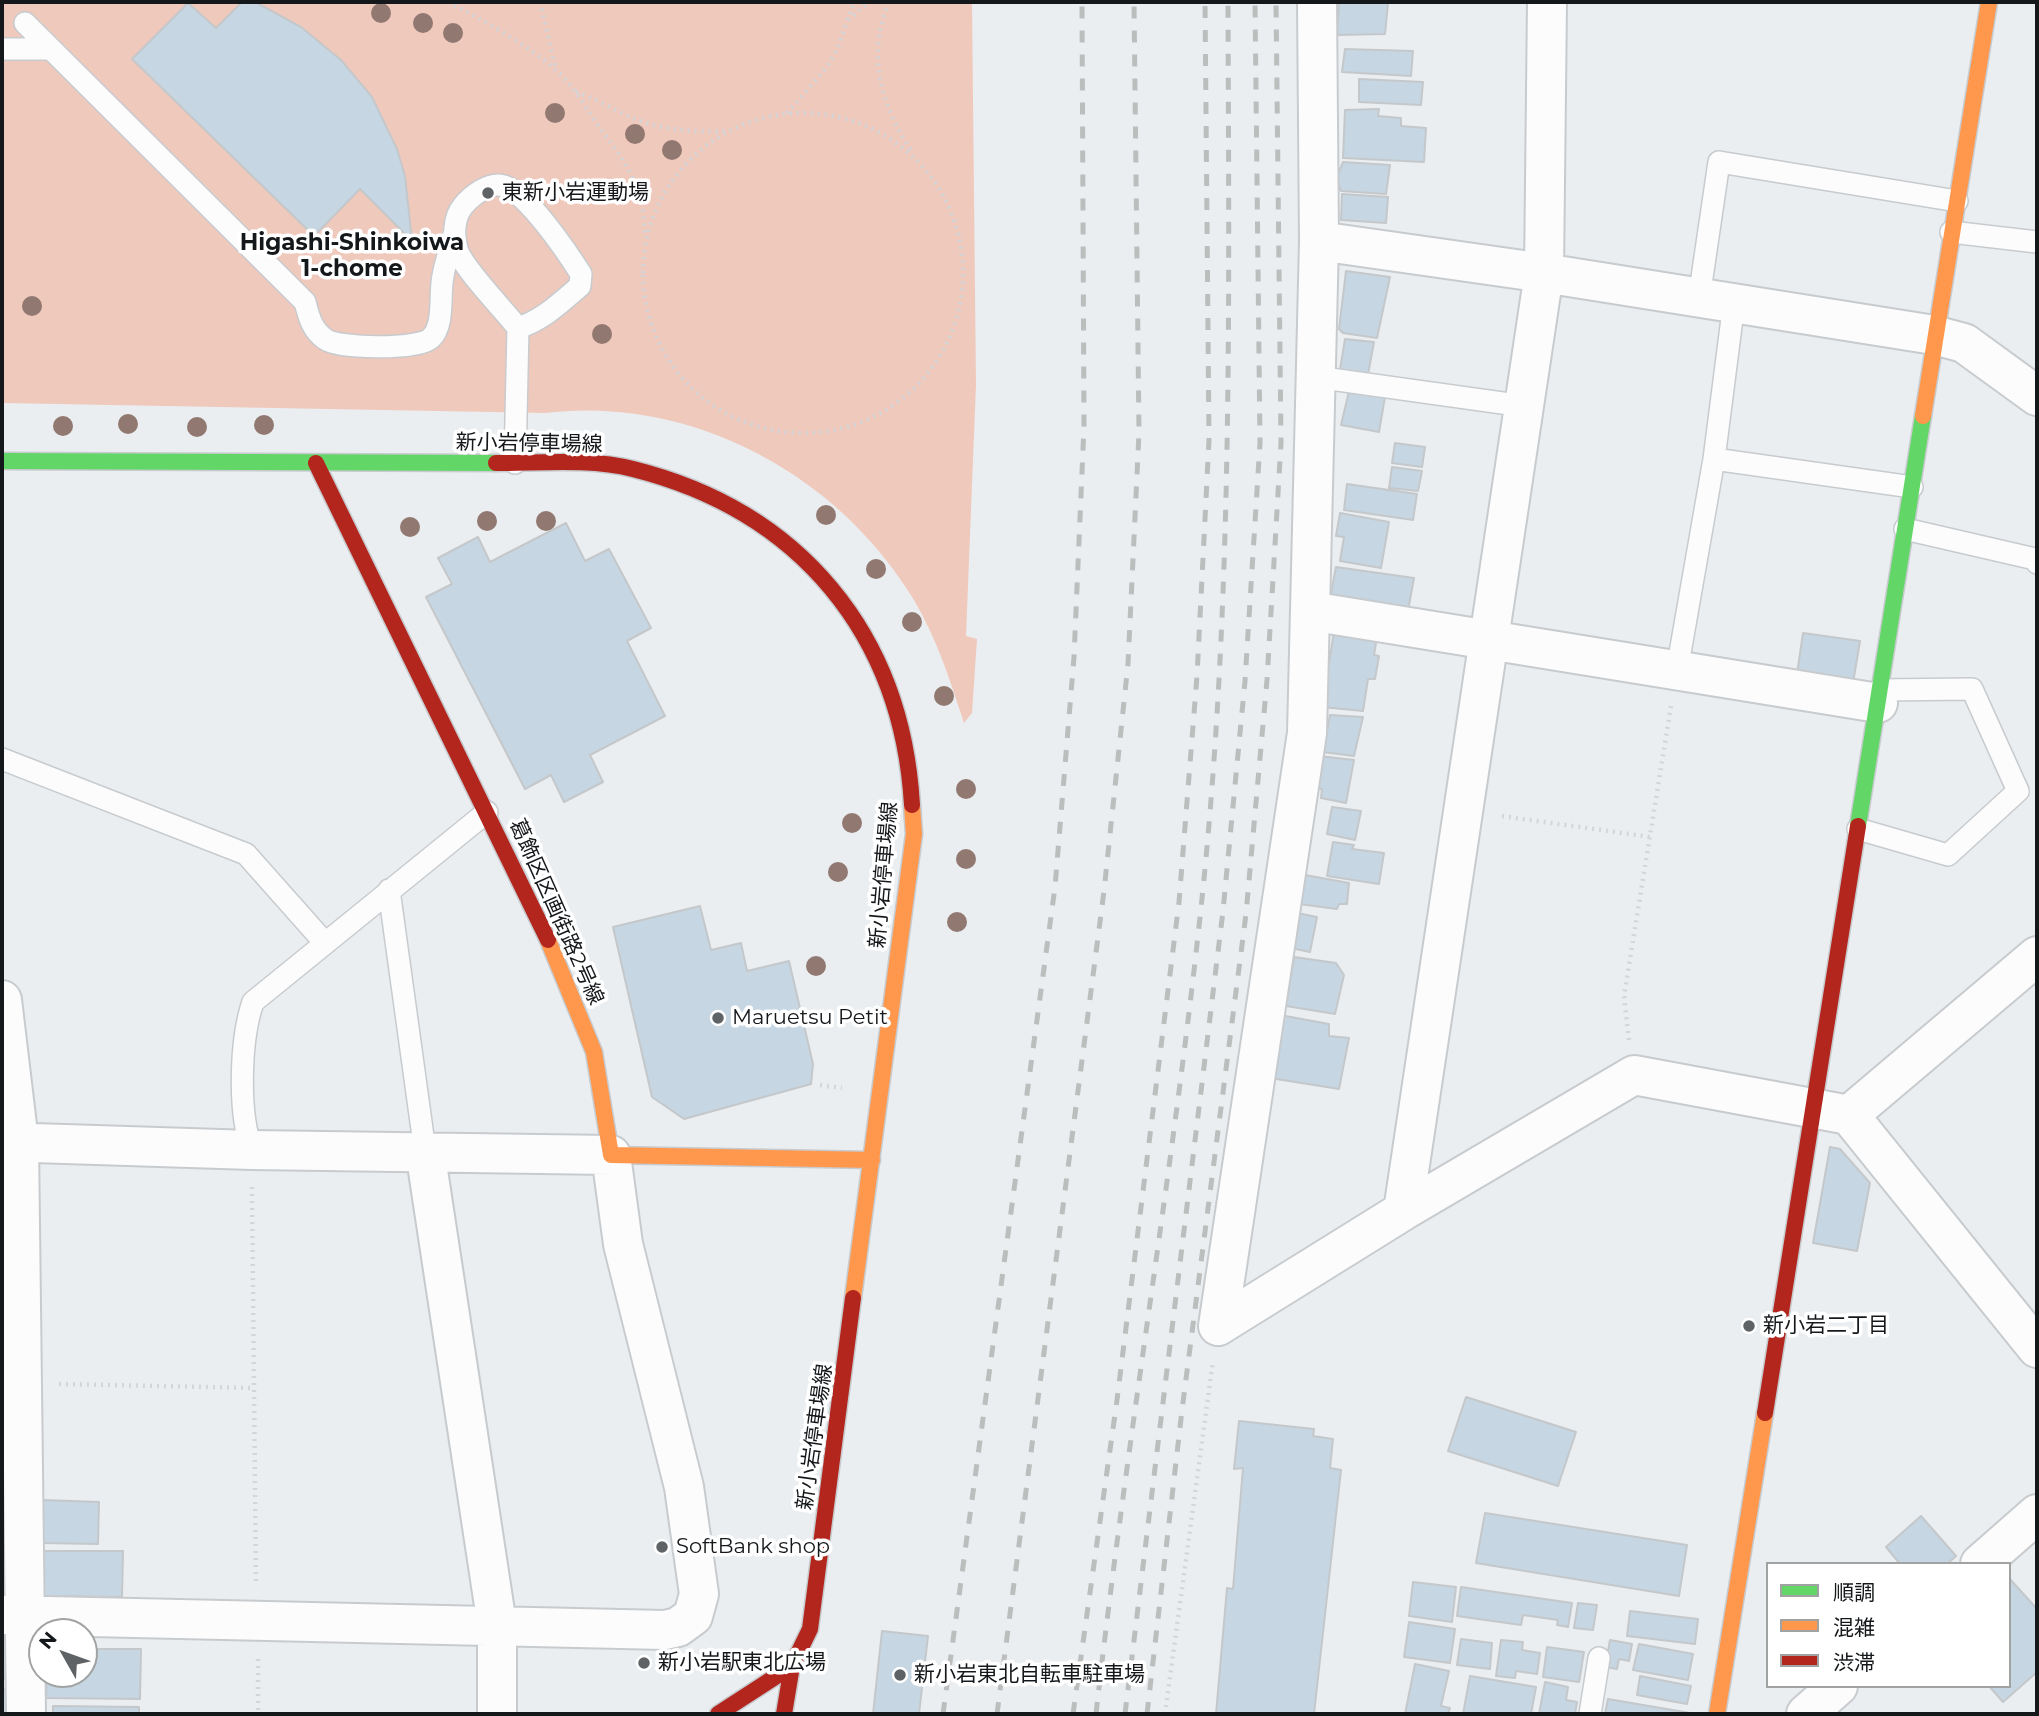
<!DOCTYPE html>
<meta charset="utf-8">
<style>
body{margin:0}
#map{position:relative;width:2039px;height:1716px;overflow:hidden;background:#eaeef1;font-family:Montserrat,"Noto Sans JP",sans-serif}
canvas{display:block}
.frame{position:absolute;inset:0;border:4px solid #15181a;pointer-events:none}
.legend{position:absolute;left:1766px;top:1562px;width:245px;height:126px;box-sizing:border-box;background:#fff;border:2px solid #a1a3a3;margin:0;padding:9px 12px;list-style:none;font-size:21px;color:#15181a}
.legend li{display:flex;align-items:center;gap:14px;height:35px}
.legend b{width:35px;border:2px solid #a1a3a3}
.north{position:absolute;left:28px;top:1618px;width:70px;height:70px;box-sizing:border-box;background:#fff;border:2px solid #a1a3a3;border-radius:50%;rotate:310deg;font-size:19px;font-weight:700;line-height:28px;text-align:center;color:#15181a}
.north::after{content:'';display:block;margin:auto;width:24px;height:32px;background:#606365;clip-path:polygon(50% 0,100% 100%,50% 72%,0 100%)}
</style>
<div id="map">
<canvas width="2039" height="1716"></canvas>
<div class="frame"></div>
<ul class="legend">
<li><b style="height:9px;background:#63d668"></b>順調</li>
<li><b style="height:9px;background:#ff974d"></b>混雑</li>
<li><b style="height:9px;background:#b3261e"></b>渋滞</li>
</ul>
<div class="north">N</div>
</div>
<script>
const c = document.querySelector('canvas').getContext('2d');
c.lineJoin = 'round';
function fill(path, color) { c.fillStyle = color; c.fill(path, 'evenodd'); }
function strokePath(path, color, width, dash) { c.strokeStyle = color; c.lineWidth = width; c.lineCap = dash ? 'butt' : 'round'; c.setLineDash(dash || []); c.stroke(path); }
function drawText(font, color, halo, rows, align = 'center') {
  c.font = font + ' Montserrat,"Noto Sans JP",sans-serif'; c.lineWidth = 7; c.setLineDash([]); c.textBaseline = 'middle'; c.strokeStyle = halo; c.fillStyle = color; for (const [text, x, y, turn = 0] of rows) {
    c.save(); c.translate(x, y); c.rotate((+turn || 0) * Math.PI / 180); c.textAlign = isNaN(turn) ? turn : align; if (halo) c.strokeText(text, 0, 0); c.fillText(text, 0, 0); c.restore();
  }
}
const green = new Path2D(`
 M2,2h970l4,383 -10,251 11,3 -5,74 -8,10c-14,-43 -27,-84 -50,-123 -76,-126 -223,-205 -369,-187l-543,-10z`);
const building = new Path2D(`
 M242,2h13l46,25 40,33 31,37 25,52 8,27 7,65 -52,-52 -46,47 -182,-177 56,-56 28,25z
 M1339,3h49l-3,31 -48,1z
 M1345,49l68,2 -2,25 -69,-4z
 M1359,79l64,3 -2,23 -62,-3z
 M1379,109l-1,7 23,2v8l25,2 -2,34 -81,-4 2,-48z
 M1343,162l47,3 -4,29 -45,-3 -5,-12z
 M1342,194l46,3 -2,26 -45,-3z
 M1346,271l44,6 -13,61 -34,-5 -4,-4z
 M1345,339l29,3 -7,38 -28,-4z
 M1349,391l36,6 -6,35 -38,-7z
 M1395,443l30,4 -3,20 -30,-4z
 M1392,467l30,4 -4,20 -29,-3z
 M1347,484l70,10 -4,26 -69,-10z
 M1340,513l49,9 -8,46 -41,-7 4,-24 -8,-1z
 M566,523l19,38 24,-12 42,79 -24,13 38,75 -75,39 13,27 -39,20 -13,-27 -26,14 -99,-192 26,-13 -14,-26 40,-21 12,25z
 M1336,567l78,11 -7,38 -77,-18z
 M1334,632l43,5 -3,18 5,1 -4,23h-7l-5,32 -41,-4z
 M1803,633l57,8 -7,42 -56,-9z
 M1330,715l33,2 -9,39 -31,-4z
 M1319,756l35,4 -8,43 -25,-5 1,-9 -8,-1z
 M1332,807l29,4 -6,29 -28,-6z
 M1333,842l21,3 -2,4 32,4 -5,31 -52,-8z
 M1305,875l44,8 -2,21h-8l-2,5 -38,-5z
 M700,906l11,44 30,-7 6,28 42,-10 24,103 -2,20 -127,35 -32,-22 -39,-170z
 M1292,912l25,5 -7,35 -24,-5z
 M1294,957l42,6 8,12 -9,39 -49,-8z
 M1280,1015l49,9v12l20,2 -10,51 -69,-11z
 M1830,1147l10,2 30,34 -13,68 -44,-8z
 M1466,1397l110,35 -18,54 -110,-35z
 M1239,1421l75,8 -1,7 20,3 -3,29 11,2 -27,244h-98l11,-126 6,1 10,-121 -9,1z
 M43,1500l56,2 -1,42 -56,-1z
 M1485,1513l202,32 -8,51 -203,-33z
 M1921,1516l35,40 -9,8h-47l-14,-17z
 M44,1551h79l-1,46 -79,-1z
 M2009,1578l28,31v63l-34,30 -14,-16h20z
 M1413,1582l43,5 -4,35 -43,-6z
 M1461,1587l111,16 -4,24 -11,-2 1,-5 -35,-5 -2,10 -64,-9z
 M1578,1603l19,2 -4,25 -19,-2z
 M1630,1611l68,8 -3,25 -68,-8z
 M1409,1622l46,7 -5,34 -46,-6z
 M882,1631l46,5 -9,78h-46z
 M2,1637h7v42h-7z
 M1461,1639l31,4 -2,26 -33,-4z
 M1501,1640l22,2 -1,8 18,3 -3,21 -21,-3 -1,7 -19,-2z
 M1610,1640l22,4 -3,17 -10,-2 -2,10 -12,-2z
 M1639,1644l54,10 -5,26 -55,-10z
 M1547,1647l37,5 -5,30 -36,-5z
 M84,1649h57l-1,50 -94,-1 1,-24h37z
 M1415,1664l34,7 -8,35 9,2 -2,6h-43z
 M1470,1676l66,11 -5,27h-68z
 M1640,1676l51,10 -4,18 -50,-9z
 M1545,1682l23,5 -2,13 11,2 -2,12h-36z
 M2,1689h8l-1,25h-7z
 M1608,1699l82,14v1h-85z
 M53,1706l86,1v7h-86z`);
const path = new Path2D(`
 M448,2c32,16 82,45 108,68 15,13 26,31 36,47 30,42 52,63 53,119
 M540,2l16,67
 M889,2c-23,53 -8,105 24,151
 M848,20l21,-18
 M576,92c22,7 42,21 64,29 29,10 57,11 87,10
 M643 273a160 160 0 1 1 320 0a160 160 0 1 1-320 0Z
 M787,113l39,-45 11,-18 17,-48
 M1502,816l148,21
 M1629,1040l-5,-44 47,-290
 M820,1085l22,3
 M252,1187l4,397
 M59,1384l195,4
 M258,1659v55
 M1165,1714l48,-353`);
const lane = new Path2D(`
 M25,23l280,279c4,15 7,28 20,37 13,10 94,11 106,-1 14,-13 8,-45 12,-62 2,-14 8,-28 11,-42
 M2,49h48
 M1951,232l86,10
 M1699,298l20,-136 238,39
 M1316,377l208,29
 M1714,459l198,28
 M515,463l3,-135c25,-8 42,-25 62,-42l1,-12c-14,-22 -53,-80 -77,-88 -14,-5 -33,10 -41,20 -10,12 -10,32 -5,46 8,19 45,57 60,76
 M1905,529l130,30 2,4
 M1677,670l37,-211 20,-156
 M2,759l244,95 79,89
 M1858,829l90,26 70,-64 -46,-102 -93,1
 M389,890l36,261
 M252,1150c-14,-37 -12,-110 1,-148l234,-190
 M1590,1714l9,-56`);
const street = new Path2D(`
 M1319,241l225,32 3,-271
 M1310,611l568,92
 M2,1000l17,142 7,572
 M1849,1115l188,-159
 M2,1142l250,8 359,5 12,89 61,243 15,107 -6,22 -15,11 -13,3 -663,-15
 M425,1151l72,474v89
 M1403,1211l231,-136 215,40 188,233
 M1218,1326l185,-115 141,-938 390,62 30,8 73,53
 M1218,1326l89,-593 12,-492 -2,-239
 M1980,1564l57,-50
 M1806,1714l32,-28`);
const fast = new Path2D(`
 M2,461l494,2
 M1858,826l65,-410`);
const slow = new Path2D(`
 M1923,416l66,-414
 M548,940l46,112 17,103 261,5
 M853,1298l61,-464 -2,-29
 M1717,1714l48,-301`);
const jam = new Path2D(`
 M316,463l232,477
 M496,463c44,0 95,-5 137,6 167,42 269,165 279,336
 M1765,1413l93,-587
 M718,1714l74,-48
 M784,1714l8,-48 18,-37 43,-331`);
const rail = new Path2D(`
 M943,1714l112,-827 19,-230 10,-231 -2,-424
 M997,1714l107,-823 24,-227 11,-231 -5,-431
 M1073,1714l44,-314 62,-498 18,-226 12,-236 -4,-438
 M1096,1714c30,-269 76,-536 105,-806 32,-301 28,-604 27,-906
 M1125,1714l98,-803 22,-230 15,-238 -5,-441
 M1147,1714l35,-304 64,-496 21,-234 14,-237 -5,-441`);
const trees = [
 [381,13],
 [423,23],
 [453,33],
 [555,113],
 [635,134],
 [672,150],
 [32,306],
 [602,334],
 [128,424],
 [264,425],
 [63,426],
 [197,427],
 [826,515],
 [487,521],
 [546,521],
 [410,527],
 [876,569],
 [912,622],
 [944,696],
 [966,789],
 [852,823],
 [966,859],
 [838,872],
 [957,922],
 [816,966]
];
const markers = [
 [488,193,7,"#606365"],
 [718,1018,7,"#606365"],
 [1749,1326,7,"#606365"],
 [662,1547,7,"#606365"],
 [644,1663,7,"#606365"],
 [900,1675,7,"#606365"]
];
const poiNames = [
 ["東新小岩運動場",502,193],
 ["Maruetsu Petit",732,1018],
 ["新小岩二丁目",1763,1326],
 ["SoftBank shop",676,1547],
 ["新小岩駅東北広場",658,1663],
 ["新小岩東北自転車駐車場",914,1675]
];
const streetNames = [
 ["新小岩停車場線",529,444,1],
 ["新小岩停車場線",884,875,-85],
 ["葛飾区区画街路2号線",556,912,66],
 ["新小岩停車場線",815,1437,-82]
];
const neighbourhoodNames = [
 ["Higashi-Shinkoiwa",352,243],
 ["1-chome",352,269]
];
fill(green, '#f0c9bd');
fill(building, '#c6d6e2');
strokePath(building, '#c5c8ca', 2);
strokePath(lane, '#c8cbce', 24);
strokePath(street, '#c8cbce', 42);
strokePath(fast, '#c8cbce', 19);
strokePath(slow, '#c8cbce', 19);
strokePath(jam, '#c8cbce', 19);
strokePath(path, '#d4d5d7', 4.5, [2, 5]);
strokePath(lane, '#fcfcfd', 21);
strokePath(street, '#fcfcfd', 38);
strokePath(fast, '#63d668', 16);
strokePath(slow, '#ff974d', 16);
strokePath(jam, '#b3261e', 16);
strokePath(rail, '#bcbdbd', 5, [12, 12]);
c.fillStyle = '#917870';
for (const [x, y] of trees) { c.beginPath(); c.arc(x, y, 10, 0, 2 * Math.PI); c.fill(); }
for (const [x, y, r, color] of markers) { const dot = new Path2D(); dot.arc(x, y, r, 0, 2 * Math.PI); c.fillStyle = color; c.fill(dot); strokePath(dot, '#fff', 2.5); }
drawText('21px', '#15181a', '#fff', poiNames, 'left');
drawText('21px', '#15181a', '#fff', streetNames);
drawText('bold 23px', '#15181a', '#fff', neighbourhoodNames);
</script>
